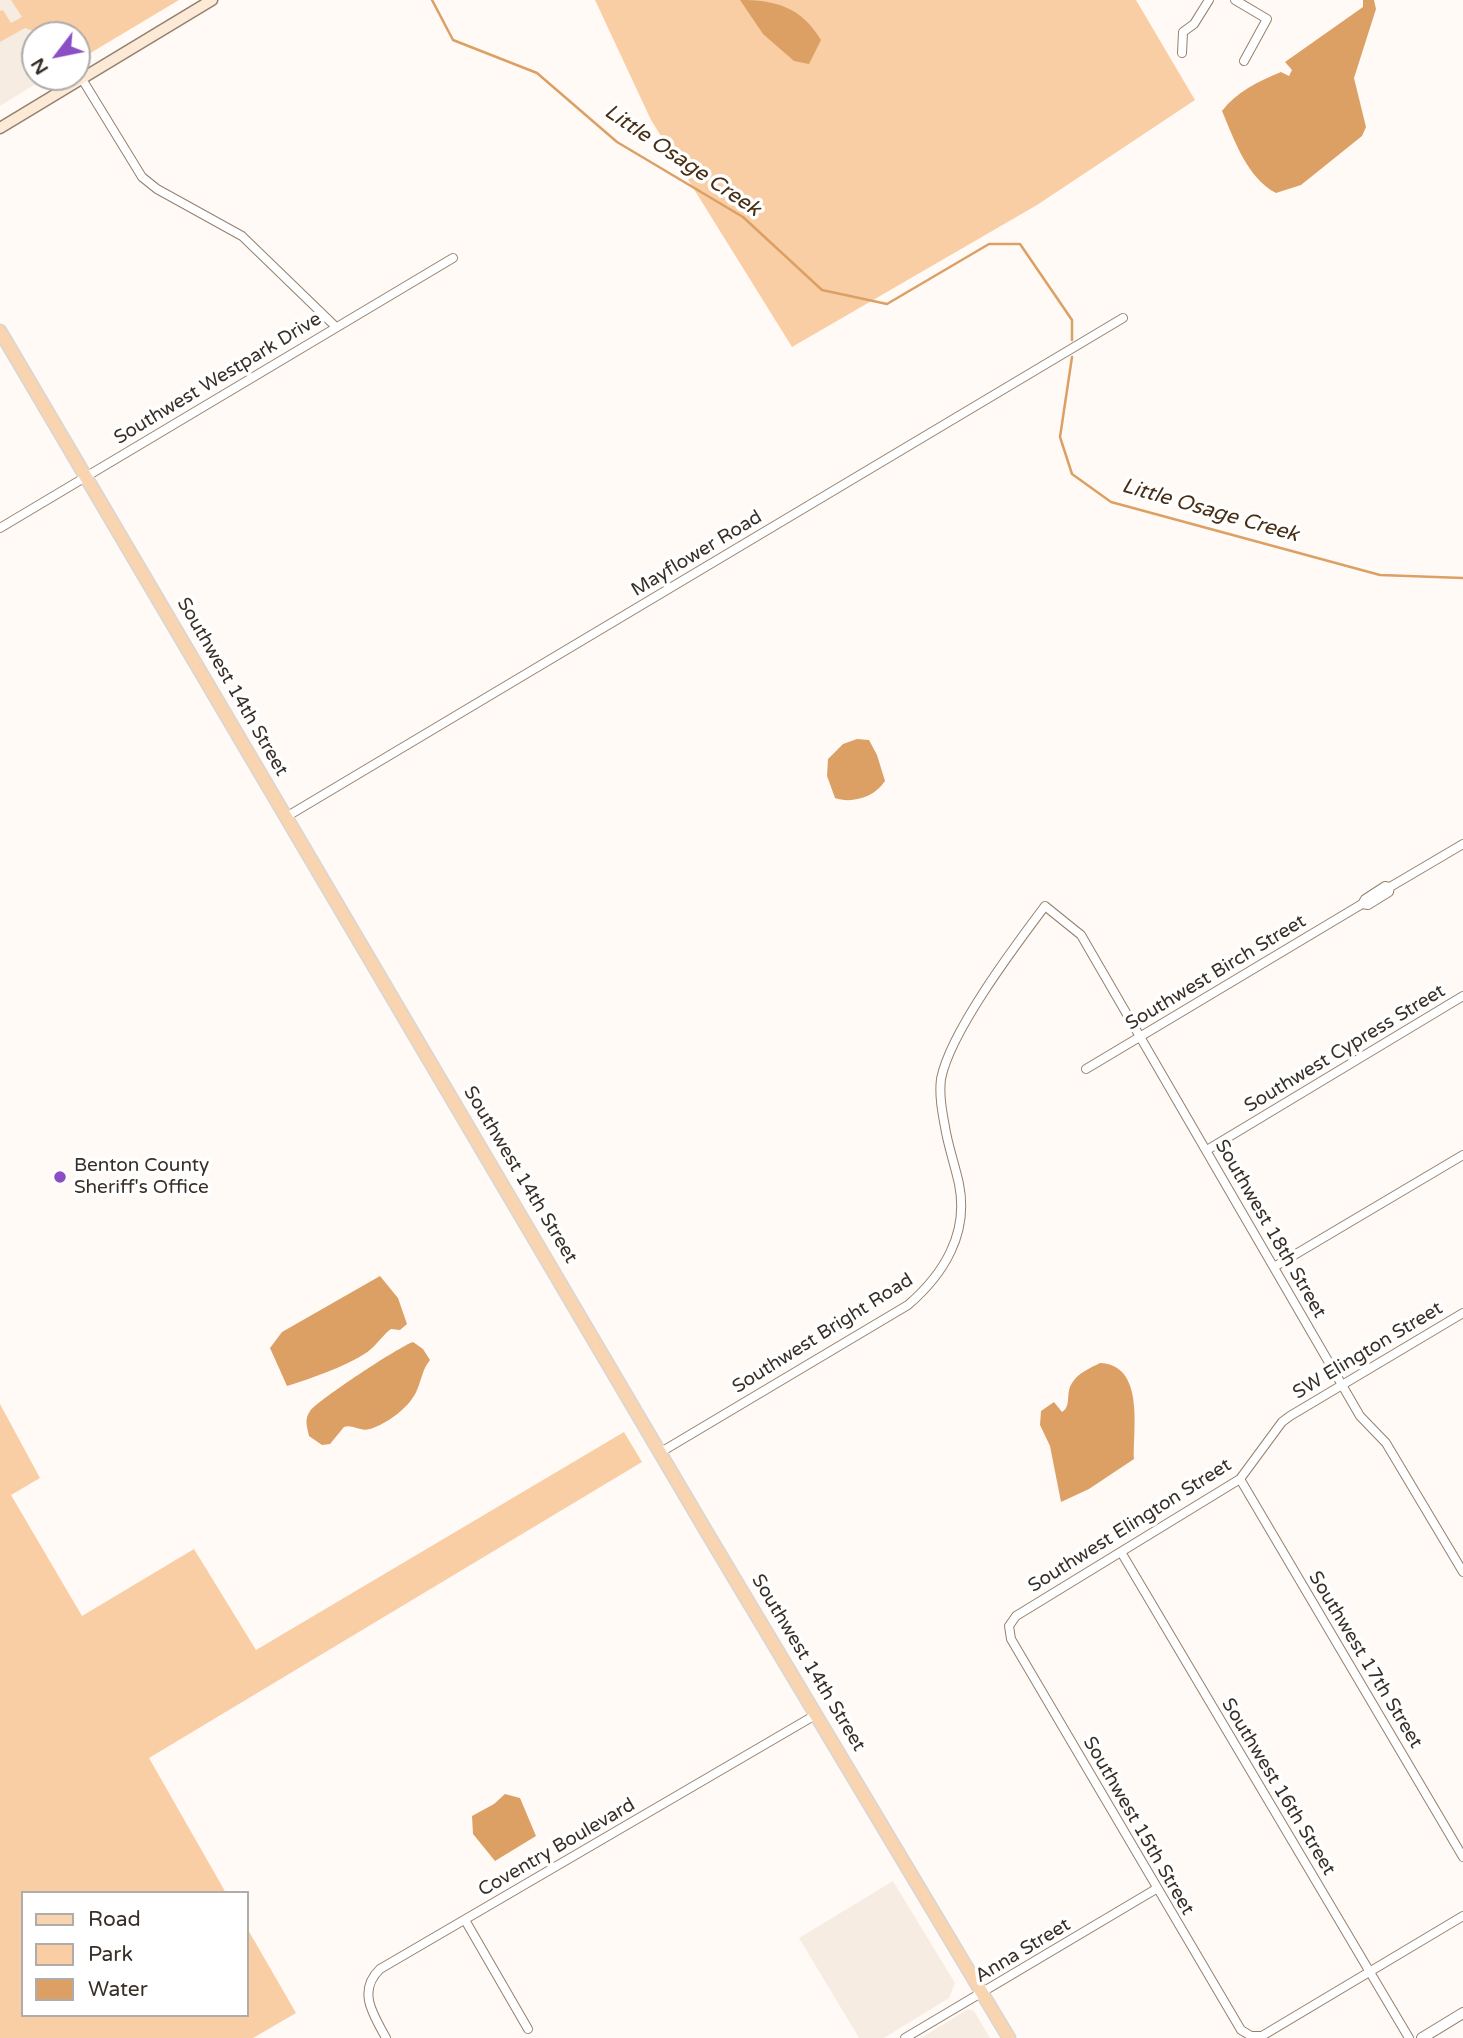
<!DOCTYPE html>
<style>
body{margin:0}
#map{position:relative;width:1463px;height:2038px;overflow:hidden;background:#fffaf6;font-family:"Varela Round",sans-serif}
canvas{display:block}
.legend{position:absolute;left:21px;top:1891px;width:228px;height:126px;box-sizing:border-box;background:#fff;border:2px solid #afaca9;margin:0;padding:9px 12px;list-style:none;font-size:21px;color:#383028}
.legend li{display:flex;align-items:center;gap:14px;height:35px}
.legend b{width:35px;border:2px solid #afaca9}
.north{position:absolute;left:21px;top:21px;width:70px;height:70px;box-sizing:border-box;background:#fff;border:2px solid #afaca9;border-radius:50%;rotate:238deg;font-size:19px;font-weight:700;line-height:28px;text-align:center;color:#383028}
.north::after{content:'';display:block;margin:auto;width:24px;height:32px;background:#8b4ec4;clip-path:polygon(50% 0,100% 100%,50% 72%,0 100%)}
</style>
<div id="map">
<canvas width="1463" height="2038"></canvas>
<ul class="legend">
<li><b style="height:9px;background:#f9d4b0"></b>Road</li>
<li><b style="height:19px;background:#f9cea5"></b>Park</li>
<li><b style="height:19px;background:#dca065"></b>Water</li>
</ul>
<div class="north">N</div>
</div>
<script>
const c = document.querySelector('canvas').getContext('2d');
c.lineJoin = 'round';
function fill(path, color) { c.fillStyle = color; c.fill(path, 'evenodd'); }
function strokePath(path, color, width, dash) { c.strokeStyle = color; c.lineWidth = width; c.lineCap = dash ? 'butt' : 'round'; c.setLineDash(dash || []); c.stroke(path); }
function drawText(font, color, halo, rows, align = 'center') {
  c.font = font + ' "Varela Round",sans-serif'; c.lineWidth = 7; c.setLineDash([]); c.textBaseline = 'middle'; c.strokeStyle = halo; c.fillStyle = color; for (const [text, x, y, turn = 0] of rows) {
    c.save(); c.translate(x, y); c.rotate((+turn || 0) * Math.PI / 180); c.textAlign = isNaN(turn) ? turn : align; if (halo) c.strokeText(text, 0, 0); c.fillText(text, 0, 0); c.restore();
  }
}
const built = new Path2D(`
 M0,0h32l21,35h-18v42h12l-47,29z
 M893,1881l62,102 -6,15 -65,40h-25l-60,-100z
 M968,2009l6,2 16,27h-69z`);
const green = new Path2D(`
 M11,0h168l-102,61v-26h-24l-7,-11 -2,11 -19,-7 -25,14v-31l3,-1 8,13 11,-6z
 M595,0h541l59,100 -158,105 -245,142 -141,-227z
 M0,1404l40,74 -29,17 71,121 112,-67 62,101 368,-218 18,30 -493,296 77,135h-203v122h224v-87l49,85 -43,25h-253z`);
const water = new Path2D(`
 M740,0c36,0 61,7 81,40l-12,24 -15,-3 -31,-27z
 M1363,0h11l2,9 -22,69 12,49 -4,9 -61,49 -25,8c-29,-15 -42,-54 -54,-82 14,-19 37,-30 59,-39l8,4 3,-6 -7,-8 78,-55z
 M857,739l12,1 8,15 8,26c-10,16 -33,23 -50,17l-8,-22 1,-17 15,-15z
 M380,1276l18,22 9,26 -7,6 -9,-1c-8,6 -13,14 -20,20 -15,14 -64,31 -84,37l-17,-38 12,-16z
 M413,1342l10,7 7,11c-8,10 -8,19 -13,30 -6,16 -30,34 -47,39 -10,3 -18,-5 -26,-2l-14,17 -8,1 -13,-9c-2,-10 -5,-16 1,-25 8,-11 90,-65 103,-69z
 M1100,1363c45,2 33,65 34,96l-45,30 -28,13 -11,-56 -10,-21 1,-14 13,-9 8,10c10,-6 3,-19 10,-29 6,-10 18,-15 28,-20z
 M505,1794l15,4 16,38 -41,25 -22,-27 -1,-18 22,-12z`);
const stream = new Path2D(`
 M432,0l21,40 84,33 80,69 126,75 79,73 65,14 102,-60h31l52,76v20
 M1072,357l-12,80 12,37 39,28 269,73 83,3`);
const minor = new Path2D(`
 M1235,0l32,19 -23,42
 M1182,53l1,-21 11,-8 15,-24
 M82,79l60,98 15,12 85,47 94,91
 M0,528l453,-270
 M286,817l837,-499
 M1362,904l3,-5 20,-13 5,1
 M1086,1069l276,-165 6,1 21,-13 1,-5 73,-43
 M1207,1150l256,-154
 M1274,1267l189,-112
 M1463,1313l-173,103 -8,6 -42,57 -224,137 -7,10 2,13 230,391 10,6h11l201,-120
 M661,1452l247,-147c36,-31 61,-72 51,-121 -4,-19 -11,-38 -14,-57 -3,-16 -6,-32 -4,-48 9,-47 74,-133 104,-173l36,29 261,450 18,31 26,27 77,129
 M1240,1479l223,378
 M1121,1552l288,486
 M465,1920l63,109
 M386,2038c-13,-24 -29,-47 -6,-69l437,-255
 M905,2038l251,-149`);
const tertiary = new Path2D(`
 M1422,2038l41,-25`);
const secondary = new Path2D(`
 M0,128l212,-128`);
const primary = new Path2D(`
 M0,331l709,1205 300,502`);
const markers = [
 [60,1177,7,"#8b4ec4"]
];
const streetNames = [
 ["Southwest Westpark Drive",218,379,-31],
 ["Mayflower Road",697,554,-31],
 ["Southwest 14th Street",232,687,60],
 ["Southwest Birch Street",1216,973,-31],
 ["Southwest Cypress Street",1345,1049,-31],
 ["Southwest 14th Street",520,1175,59],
 ["Southwest 18th Street",1270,1229,60],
 ["Southwest Bright Road",823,1334,-32],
 ["SW Elington Street",1368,1351,-31],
 ["Southwest Elington Street",1130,1526,-32],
 ["Southwest 17th Street",1365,1660,59],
 ["Southwest 14th Street",808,1663,59],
 ["Southwest 16th Street",1278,1787,59],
 ["Southwest 15th Street",1138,1826,60],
 ["Coventry Boulevard",557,1848,-30],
 ["Anna Street",1023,1951,-31]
];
const poiNames = [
 ["Benton County",74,1166],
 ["Sheriff's Office",74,1188]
];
const waterNames = [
 ["Little Osage Creek",682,161,34],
 ["Little Osage Creek",1210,511,16]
];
fill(built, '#f7ece2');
fill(green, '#f9cea5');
fill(water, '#dca065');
strokePath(stream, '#dca065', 2.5);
strokePath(minor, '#94806e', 10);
strokePath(tertiary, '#94806e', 12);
strokePath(secondary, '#94806e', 13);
strokePath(primary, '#d7d6d4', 15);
strokePath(minor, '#fff', 8);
strokePath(tertiary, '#fff', 10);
strokePath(secondary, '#fcead7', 10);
strokePath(primary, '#f9d4b0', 12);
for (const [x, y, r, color] of markers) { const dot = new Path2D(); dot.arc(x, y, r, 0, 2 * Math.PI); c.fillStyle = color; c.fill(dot); strokePath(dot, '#fff', 2.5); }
drawText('19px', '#383028', '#fff', streetNames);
drawText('19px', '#383028', '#fff', poiNames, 'left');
drawText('italic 21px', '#472e14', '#fff', waterNames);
</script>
